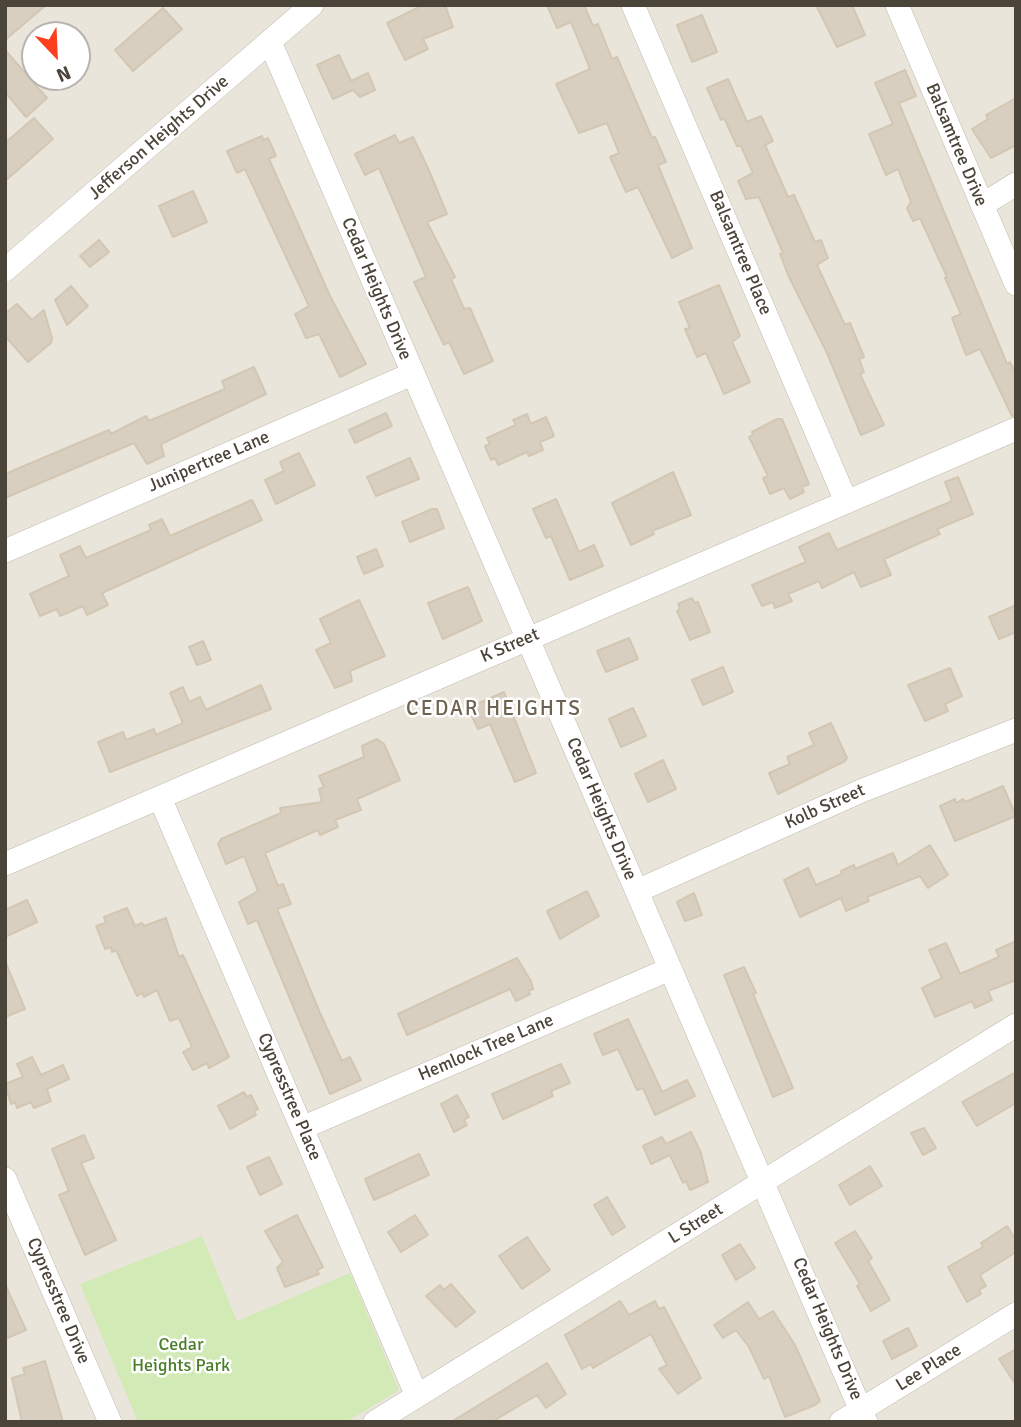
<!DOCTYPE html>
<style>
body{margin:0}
#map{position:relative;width:1021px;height:1427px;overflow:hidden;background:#f6f3ec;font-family:Signika,sans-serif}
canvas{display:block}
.frame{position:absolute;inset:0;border:7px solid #4b4439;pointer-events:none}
.north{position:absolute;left:21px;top:21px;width:70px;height:70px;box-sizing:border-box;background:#fff;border:2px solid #b7b4b0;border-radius:50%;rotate:157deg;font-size:19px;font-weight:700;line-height:28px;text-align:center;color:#4b4439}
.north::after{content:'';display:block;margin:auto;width:24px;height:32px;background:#fc3f1d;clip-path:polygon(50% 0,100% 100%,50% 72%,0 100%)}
</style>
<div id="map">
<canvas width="1021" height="1427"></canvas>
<div class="frame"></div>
<div class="north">N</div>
</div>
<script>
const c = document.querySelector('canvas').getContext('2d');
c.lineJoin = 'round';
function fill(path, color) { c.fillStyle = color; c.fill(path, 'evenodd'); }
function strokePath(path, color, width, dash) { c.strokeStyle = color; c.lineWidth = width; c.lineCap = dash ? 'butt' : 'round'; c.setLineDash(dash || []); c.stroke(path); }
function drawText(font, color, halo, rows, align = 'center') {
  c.font = font + ' Signika,sans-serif'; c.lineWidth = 5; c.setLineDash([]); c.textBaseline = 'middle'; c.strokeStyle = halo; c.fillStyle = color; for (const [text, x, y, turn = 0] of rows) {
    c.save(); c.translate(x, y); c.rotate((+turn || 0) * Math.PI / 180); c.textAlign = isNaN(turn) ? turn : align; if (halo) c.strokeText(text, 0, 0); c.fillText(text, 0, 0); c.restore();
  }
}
const residential = new Path2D(`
 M5,5h1011v1417h-1011zM35,35h42v42h-42z`);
const green = new Path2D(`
 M202,1236l35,85 113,-48 49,117 -53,32h-208l-58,-138z`);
const building = new Path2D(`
 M5,5h41l-41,35z
 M423,5h22l8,22 -30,12 5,10 -23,11 -18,-37z
 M547,5h37l9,21 5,-2 14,35 5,-2 35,81 3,-1 11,25 -8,3 34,83 -20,10 -34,-71 -12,5 -16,-35 9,-4 -12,-30 -28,10 -23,-49 34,-15 -19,-47 -14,6z
 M816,5h36l13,30 -28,12z
 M163,8l19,21 -49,42 -18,-21z
 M702,15l15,37 -25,10 -15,-37z
 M5,50l42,48 -21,19 -21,-25z
 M339,55l12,26 17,-8 7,17 -15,7 -7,-7 -20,9 -16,-34z
 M905,70l11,26 -17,7 108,261 3,-2 6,12v41l-4,1 -32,-67 -14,6 -14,-37 9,-4 -16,-36 2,-1 -27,-59 -7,3 -6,-13 4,-6 -13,-33 -12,6 -17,-41 24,-10 -18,-41z
 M728,79l19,43 14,-6 12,25 -8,4 23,52 6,-2 21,47 6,-2 7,18 -11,7 28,60 5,-2 14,34 -5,2 5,13 -4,2 24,51 -23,10 -34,-82 -38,-76 -9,-23 3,-1 -24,-56 -13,2 -8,-18 15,-8 -12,-27h-4l-13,-28 -3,2 -14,-32z
 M1016,98v47l-25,13 -19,-29 16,-10 -2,-4z
 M34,118l19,21 -48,42v-38z
 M395,135l4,8 14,-6 15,31 19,46 -20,8 28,55 -4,2 13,30 6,-1 23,53 -29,13 -15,-32 -5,3 -30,-63 12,-5 -47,-109 -14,7 -10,-21z
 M262,136l1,4 5,-2 8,18 -7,3 61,137 36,68 -26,13 -21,-43 -13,4 -11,-24 14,-8 -64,-137 -8,4 -10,-22z
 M193,191l14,31 -34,15 -14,-31z
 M99,240l10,12 -19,15 -10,-11z
 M719,285l21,51 -8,6 18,40 -26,12 -18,-41 -9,4 -12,-28 5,-1 -11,-26z
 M71,286l17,20 -21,19 -12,-25z
 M17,304l15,16 12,-10 8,28 -1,5 -23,19 -23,-26v-22z
 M254,367l12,27 -105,50 3,12 -17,8 -13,-21 -129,55v-24l104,-44 2,4 35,-18 3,5 76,-32 -3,-8z
 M386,413l6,13 -37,17 -6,-13z
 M527,414l4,10 15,-7 8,19 -14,6 3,8 -14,6 -2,-4 -29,13 -3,-7 -4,2 -6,-14 5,-2 -3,-6 29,-13 -3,-5z
 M777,419h5l27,65 -7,3 2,5 -14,7 -6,-11 -14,6 -7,-16 5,-2 -19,-39 4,-2 -1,-3z
 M299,453l16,32 -39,19 -11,-24 19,-9 -4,-9z
 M410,458l9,21 -43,17 -9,-19z
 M673,472l18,43 -39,16 2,3 -23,11 -19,-42z
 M958,477l15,37 -36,15 3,5 -56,25 7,16 -30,12 -7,-15 -32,16 -3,-7 -31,13 4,7 -17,7 -2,-6 -11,4 -10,-21 54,-23 -7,-15 30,-14 8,17 115,-49 -7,-19z
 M556,499l23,53 15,-7 9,21 -33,14 -19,-44 -5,2 -13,-29z
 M252,500l10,20 -160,73 6,12 -21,10 -4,-9 -23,10 -3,-7 -17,7 -10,-22 39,-18 -9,-21 20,-9 6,12 65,-28 -2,-5 13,-6 8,17z
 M432,509h5l7,19 -34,14 -8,-20z
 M376,549l7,17 -19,8 -7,-17z
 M468,587l14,34 -39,18 -15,-36z
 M692,598l3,5 3,-1 12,30 -20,8 -13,-29 3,-2 -2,-5z
 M359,600l26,56 -35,15 2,10 -17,7 -19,-38 15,-7 -11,-24z
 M1016,605v27l-17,7 -10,-22z
 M629,638l9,21 -32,13 -9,-21z
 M203,641l8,19 -14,5 -8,-18z
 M723,667l10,25 -30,13 -11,-25z
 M950,668l12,28 -17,8 3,7 -23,10 -17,-36z
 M261,685l10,24 -161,63 -12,-30 25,-10 3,8 28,-11 2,6 27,-12 -13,-30 13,-6 6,15 11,-5 6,13z
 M504,692l32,81 -21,9 -25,-58 -12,5 -10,-21z
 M633,708l13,28 -25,11 -12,-28z
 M831,723l16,35 -2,3 -67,33 -9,-21 21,-9 -3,-7 27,-12 -5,-12z
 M377,739l7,5 16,36 -43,19 4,11 -26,10 3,7 -18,8 -2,-5 -53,23 13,33 5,-2 8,20 -14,5 43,104 22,48 8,-4 11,23 -31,14 -73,-174 -9,4 -9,-22 19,-11 -14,-35 -18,8 -8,-20 3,-5 60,-26 -1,-5 42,-6 -3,-13 5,-2 -5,-11 45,-19 -2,-11z
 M663,760l13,29 -28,13 -13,-28z
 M1003,786l13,30 -61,25 -15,-35 15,-7 1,4 7,-4 2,3z
 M930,845l18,30 -20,13 -8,-12 -53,21 2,4 -23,10 -5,-13 -41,19 -16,-37 24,-12 8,17 26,-11 -1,-3 13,-6 1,4 38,-16 5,12z
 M587,891l12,25 -39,23 -13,-28z
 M694,893l8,22 -17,6 -8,-19z
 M27,900l10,22 -32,15v-27z
 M127,908l8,18 7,-3 2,3 22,-8 13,39 4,-2 46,102 -20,11 -2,-5 -14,7 -10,-18 9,-5 -13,-29 -9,3 -13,-31 -13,7 -2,-4 -5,3 -21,-46 -4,2 -1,-5 -6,2 -9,-23 10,-3 -2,-6z
 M1016,941v39l-28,11 4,9 -17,8 -3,-7 -37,16 -13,-29 20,-10 -13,-28 17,-7 14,31 39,-17 -3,-7z
 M517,958l14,23 2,8 -5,2 2,3 -14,7 -6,-12 -103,46 -9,-21z
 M5,961l20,48 -20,8z
 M744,967l12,26 -3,1 40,94 -20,9 -49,-122z
 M628,1019l34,73 25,-12 8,16 -40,19 -12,-27 -6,2 -19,-41 -15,6 -9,-21z
 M32,1057l9,18 22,-10 6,14 -22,10 4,12 -17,7 -3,-6 -14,6 -2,-6 -4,2 -6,-20 18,-7 -6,-13z
 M561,1064l9,19 -19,8 2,5 -50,23 -11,-25z
 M1016,1072v31l-39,23 -15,-24z
 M244,1092l3,5 4,-2 7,14 -4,2 2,4 -26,14 -12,-23z
 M457,1095l12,22 -5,3 3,5 -13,7 -13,-28z
 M924,1128l12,20 -13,7 -12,-22z
 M691,1132l10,21 7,29 -18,8 -4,-9 -3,2 -13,-28 -19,9 -8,-18 19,-9 4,7z
 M84,1135l10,23 -13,5 35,77 -31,15 -26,-60 10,-4 -17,-42z
 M419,1154l10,21 -55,25 -9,-21z
 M269,1157l13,27 -22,11 -13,-28z
 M870,1166l12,20 -32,19 -11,-20z
 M607,1197l18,30 -13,8 -18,-30z
 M297,1215l26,52 -6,3 2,4 -34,13 -8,-19 6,-6 -18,-31z
 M415,1215l13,20 -27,17 -13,-20z
 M1007,1226l9,14v12l-36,23 6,11 -7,4 2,4 -14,8 -19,-35 35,-20 -2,-4z
 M855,1231l17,27 -4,3 22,39 -19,11 -14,-25 3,-2 -25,-41z
 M527,1237l23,33 -28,19 -23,-33z
 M740,1244l15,24 -19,12 -14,-25z
 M5,1284l21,46 -21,9z
 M451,1284l24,28 -19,15 -30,-31 14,-11 4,5z
 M620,1301l9,14 26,-14 4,8 5,-2 37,71 -23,16 -19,-25 8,-4 -16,-31 -58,34 -2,-4 -9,5 -17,-34z
 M748,1302l11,17 14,-8 22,34 25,56 -5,4 -30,12 -16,-41 -5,3 -15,-32 -13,-17 -13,8 -9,-13z
 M908,1328l9,18 -25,13 -9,-18z
 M1016,1349v36l-17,-26z
 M45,1361l18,61h-41l-10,-44 13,-4 -2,-6z
 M547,1363l19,31 -20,14 -9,-13 -45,27h-41z`);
const street = new Path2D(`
 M633,5l213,496
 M897,5l119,279
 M270,42l596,1380
 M982,205l34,-21
 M5,270l307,-265
 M5,551l407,-177
 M160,798l257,598
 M5,864l1011,-435
 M637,891l224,-100 155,-61
 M302,1128l368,-159
 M5,1179l105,243
 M375,1422l641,-397
 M841,1422l175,-108`);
const streetNames = [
 ["Jefferson Heights Drive",159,138,-41],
 ["Balsamtree Drive",956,145,67],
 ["Balsamtree Place",740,253,67],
 ["Cedar Heights Drive",376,289,67],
 ["Junipertree Lane",209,462,-23],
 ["K Street",510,646,-23],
 ["Kolb Street",825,807,-24],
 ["Cedar Heights Drive",601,809,67],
 ["Hemlock Tree Lane",486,1048,-23],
 ["Cypresstree Place",289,1097,67],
 ["L Street",696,1224,-32],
 ["Cypresstree Drive",58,1301,67],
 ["Cedar Heights Drive",827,1329,67],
 ["Lee Place",929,1368,-32]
];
const parkNames = [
 ["Cedar",181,1345],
 ["Heights Park",181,1366]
];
const quarterNames = [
 ["CEDAR HEIGHTS",494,709]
];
fill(residential, '#eae5da');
fill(green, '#d2eab5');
fill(building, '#d8cfc1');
strokePath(building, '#d3c7b4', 2);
strokePath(street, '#c2bbae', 24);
strokePath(street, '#fff', 23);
drawText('18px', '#4b4439', '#fff', streetNames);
drawText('18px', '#4a7f2a', '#fff', parkNames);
c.letterSpacing = '2px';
drawText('21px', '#6e6250', '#fff', quarterNames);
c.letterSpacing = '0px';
</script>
